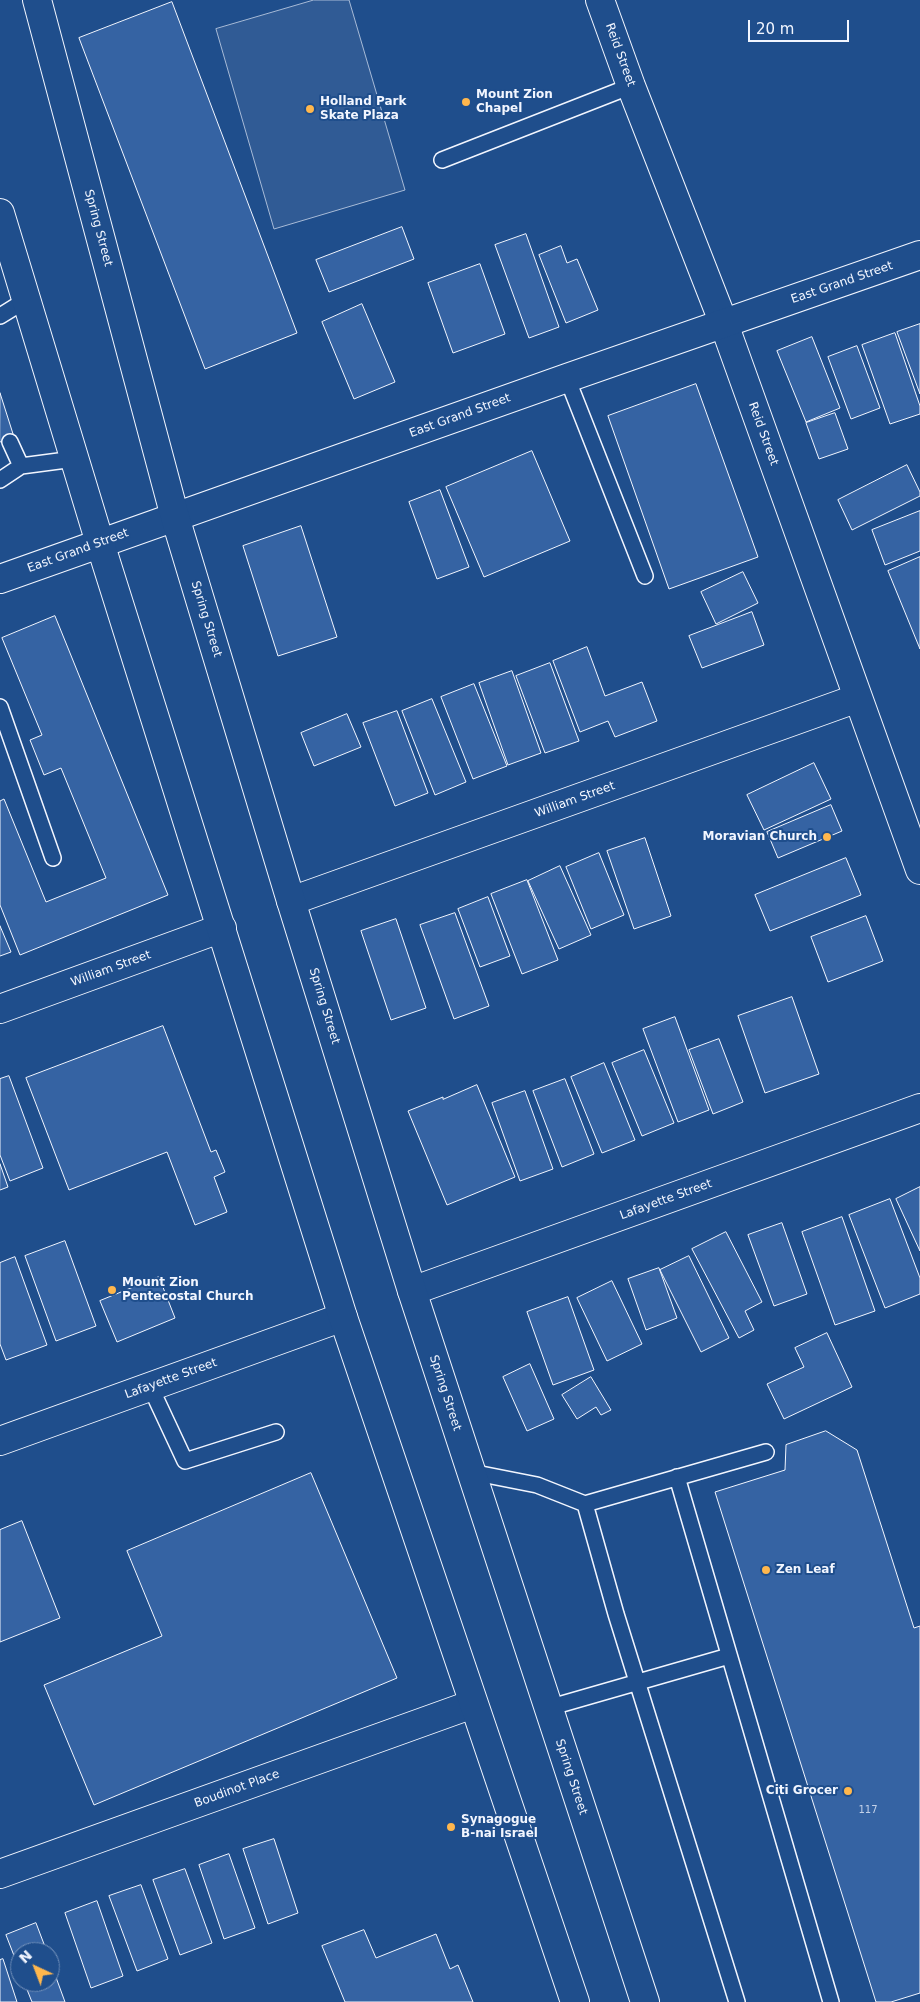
<!DOCTYPE html>
<style>
body{margin:0}
#map{position:relative;width:920px;height:2002px;overflow:hidden;background:#1f4e8c;font-family:"DejaVu Sans",sans-serif}
canvas{display:block}
.north{position:absolute;left:10px;top:1942px;width:50px;height:50px;box-sizing:border-box;background:#1f4e8c;border:1px solid #7391ba;border-radius:50%;rotate:317deg;font-size:14px;font-weight:700;line-height:20px;text-align:center;color:#f2f6ff}
.north::after{content:'';display:block;margin:auto;width:18px;height:22px;background:#ffb74d;clip-path:polygon(50% 0,100% 100%,50% 72%,0 100%)}
.scale{position:absolute;left:748px;top:20px;width:101px;height:22px;box-sizing:border-box;border:2px solid #f2f6ff;border-top:0;padding-left:6px;font-size:15px;line-height:18px;white-space:nowrap;color:#f2f6ff;-webkit-text-stroke:4px #1f4e8c;paint-order:stroke}
</style>
<div id="map">
<canvas width="920" height="2002"></canvas>
<div class="north">N</div>
<div class="scale">20 m</div>
</div>
<script>
const c = document.querySelector('canvas').getContext('2d');
c.lineJoin = 'round';
function fill(path, color) { c.fillStyle = color; c.fill(path, 'evenodd'); }
function strokePath(path, color, width, dash) { c.strokeStyle = color; c.lineWidth = width; c.lineCap = dash ? 'butt' : 'round'; c.setLineDash(dash || []); c.stroke(path); }
function drawText(font, color, halo, rows, align = 'center') {
  c.font = font + ' "DejaVu Sans",sans-serif'; c.lineWidth = 4; c.setLineDash([]); c.textBaseline = 'middle'; c.strokeStyle = halo; c.fillStyle = color; for (const [text, x, y, turn = 0] of rows) {
    c.save(); c.translate(x, y); c.rotate((+turn || 0) * Math.PI / 180); c.textAlign = isNaN(turn) ? turn : align; if (halo) c.strokeText(text, 0, 0); c.fillText(text, 0, 0); c.restore();
  }
}
const built = new Path2D(`
 M314,0h35l56,190 -131,39 -58,-200z`);
const building = new Path2D(`
 M172,2l125,331 -92,36 -126,-331z
 M402,227l12,32 -85,33 -13,-32z
 M526,234l33,93 -30,11 -34,-93z
 M561,246l6,17 10,-4 21,51 -32,13 -27,-68z
 M480,264l25,70 -52,19 -25,-70z
 M362,304l33,78 -41,17 -32,-77z
 M920,324v70l-23,-62z
 M895,333l25,73v8l-30,10 -28,-79z
 M812,337l28,71 -34,14 -29,-71z
 M857,346l23,62 -29,11 -23,-62z
 M696,384l62,173 -89,32 -61,-173z
 M0,393l14,44 -14,5z
 M835,413l13,36 -29,10 -13,-36z
 M532,451l38,90 -86,36 -38,-90z
 M907,465l13,27v4l-68,34 -14,-30z
 M440,490l29,77 -32,12 -28,-77z
 M920,511v40l-35,14 -13,-35z
 M301,526l36,111 -59,19 -35,-110z
 M920,557v92l-32,-78z
 M743,572l15,31 -42,21 -15,-32z
 M752,612l12,33 -62,23 -13,-32z
 M55,616l113,279 -148,60 -20,-50v-104l4,-2 42,103 60,-24 -45,-110 -17,7 -14,-35 12,-5 -40,-97z
 M587,647l18,49 37,-14 15,39 -42,16 -7,-16 -28,11 -27,-71z
 M550,663l29,78 -34,12 -29,-77z
 M512,671l29,82 -33,12 -29,-82z
 M474,684l33,82 -34,13 -32,-82z
 M432,699l34,83 -31,13 -33,-84z
 M397,711l31,82 -33,13 -32,-83z
 M347,714l14,33 -47,19 -13,-33z
 M814,763l17,36 -67,31 -17,-35z
 M831,805l11,26 -64,27 -11,-26z
 M645,838l26,78 -37,13 -27,-78z
 M599,853l25,62 -33,14 -25,-62z
 M846,858l15,37 -91,36 -15,-36z
 M560,866l31,69 -32,14 -31,-68z
 M527,880l31,80 -36,14 -31,-80z
 M488,897l22,59 -30,11 -22,-58z
 M455,913l34,93 -35,13 -34,-94z
 M866,916l17,45 -55,21 -17,-45z
 M396,919l30,89 -35,12 -30,-89z
 M0,926l11,26 -11,4z
 M792,997l27,77 -54,19 -27,-77z
 M675,1017l34,93 -31,12 -35,-93z
 M163,1026l48,126 5,-2 9,22 -11,5 13,35 -32,13 -28,-73 -98,38 -43,-112z
 M719,1039l24,63 -30,12 -24,-64z
 M644,1050l30,73 -32,13 -30,-73z
 M604,1063l31,77 -33,13 -31,-76z
 M9,1076l34,92 -33,13 -10,-26v-76z
 M565,1079l29,75 -32,13 -29,-76z
 M477,1085l38,92 -68,28 -39,-94 35,-14v2z
 M525,1091l28,78 -33,12 -28,-78z
 M0,1164l8,23 -8,3z
 M920,1187v64l-24,-52z
 M890,1199l30,79v16l-35,14 -36,-93z
 M842,1217l33,94 -40,14 -33,-93z
 M782,1223l25,71 -33,12 -26,-71z
 M726,1232l36,70 -17,9 9,19 -15,8 -47,-89z
 M65,1241l31,85 -40,15 -31,-85z
 M689,1256l40,82 -28,14 -41,-82z
 M15,1257l32,88 -41,15 -6,-16v-81z
 M659,1268l18,50 -31,12 -18,-51z
 M159,1277l16,41 -58,24 -17,-41z
 M612,1281l30,63 -35,17 -30,-63z
 M568,1297l26,73 -41,15 -26,-73z
 M827,1333l25,54 -68,32 -17,-35 37,-17 -9,-19z
 M530,1364l24,55 -27,12 -24,-54z
 M591,1377l20,33 -10,5 -5,-8 -19,12 -15,-24z
 M826,1431l31,19 57,178 6,-2v367l-29,9h-15l-161,-510 70,-22 1,-25z
 M311,1473l86,205 -303,127 -50,-120 118,-49 -35,-85z
 M22,1521l38,97 -60,24v-112z
 M274,1839l24,74 -30,11 -25,-75z
 M229,1854l26,74 -31,11 -25,-74z
 M185,1869l27,74 -32,12 -27,-75z
 M141,1885l27,74 -31,12 -28,-75z
 M97,1901l26,75 -32,12 -26,-75z
 M36,1923l11,29h-27v19l-14,-36z
 M364,1930l12,28 60,-24 14,35 8,-4 15,37h-128l-23,-56z
 M3,1959l14,43h-17v-42z
 M50,1961l15,41h-33l-8,-20h26z`);
const lane = new Path2D(`
 M442,160l189,-74
 M0,316l26,-16
 M567,378l78,198
 M21,466l53,-7
 M0,480l21,-14 -11,-24
 M0,707l53,151
 M150,1386l35,75 91,-29
 M471,1472l66,13 48,19
 M677,1477l154,525
 M548,1708l181,-52
 M737,2002l-121,-388 -31,-110 181,-52`);
const street = new Path2D(`
 M600,0l31,86 93,238 196,546
 M291,901l567,-203
 M0,1009l222,-81
 M412,1291l508,-183
 M0,1441l343,-124
 M0,1874l473,-170`);
const secondary = new Path2D(`
 M0,579l567,-201 353,-123`);
const highway = new Path2D(`
 M37,0l138,517 116,384 121,390 233,711
 M0,213l100,330 243,774 232,685`);
const markers = [
 [466,102,5,"#ffb74d"],
 [310,109,5,"#ffb74d"],
 [827,837,5,"#ffb74d"],
 [112,1290,5,"#ffb74d"],
 [766,1570,5,"#ffb74d"],
 [848,1791,5,"#ffb74d"],
 [451,1827,5,"#ffb74d"]
];
const numberNames = [
 ["117",868,1810]
];
const streetNames = [
 ["Reid Street",620,55,70],
 ["Spring Street",98,228,75],
 ["East Grand Street",842,283,-19],
 ["East Grand Street",460,416,-20],
 ["Reid Street",763,434,70],
 ["East Grand Street",78,551,-20],
 ["Spring Street",206,619,73],
 ["William Street",575,800,-20],
 ["William Street",111,969,-20],
 ["Spring Street",324,1006,73],
 ["Lafayette Street",666,1200,-20],
 ["Lafayette Street",171,1379,-20],
 ["Spring Street",445,1393,72],
 ["Spring Street",571,1777,72],
 ["Boudinot Place",237,1789,-20]
];
const poiNames = [
 ["Mount Zion",476,95],
 ["Chapel",476,109],
 ["Holland Park",320,102],
 ["Skate Plaza",320,116],
 ["Moravian Church",817,837,"right"],
 ["Mount Zion",122,1283],
 ["Pentecostal Church",122,1297],
 ["Zen Leaf",776,1570],
 ["Citi Grocer",838,1791,"right"],
 ["Synagogue",461,1820],
 ["B-nai Israel",461,1834]
];
fill(built, '#305b95');
strokePath(built, '#a8bbd7', 1);
fill(building, '#3563a3');
strokePath(building, '#f2f6ff', 1);
strokePath(lane, '#f2f6ff', 18);
strokePath(street, '#f2f6ff', 30);
strokePath(secondary, '#f2f6ff', 30);
strokePath(highway, '#f2f6ff', 30);
strokePath(lane, '#1f4e8c', 15);
strokePath(street, '#1f4e8c', 28);
strokePath(secondary, '#1f4e8c', 28);
strokePath(highway, '#1f4e8c', 28);
for (const [x, y, r, color] of markers) { const dot = new Path2D(); dot.arc(x, y, r, 0, 2 * Math.PI); c.fillStyle = color; c.fill(dot); strokePath(dot, '#1f4e8c', 2); }
drawText('10px', '#c3d1e8', null, numberNames);
drawText('12px', '#f2f6ff', '#1f4e8c', streetNames);
drawText('bold 12px', '#f2f6ff', '#1f4e8c', poiNames, 'left');
</script>
